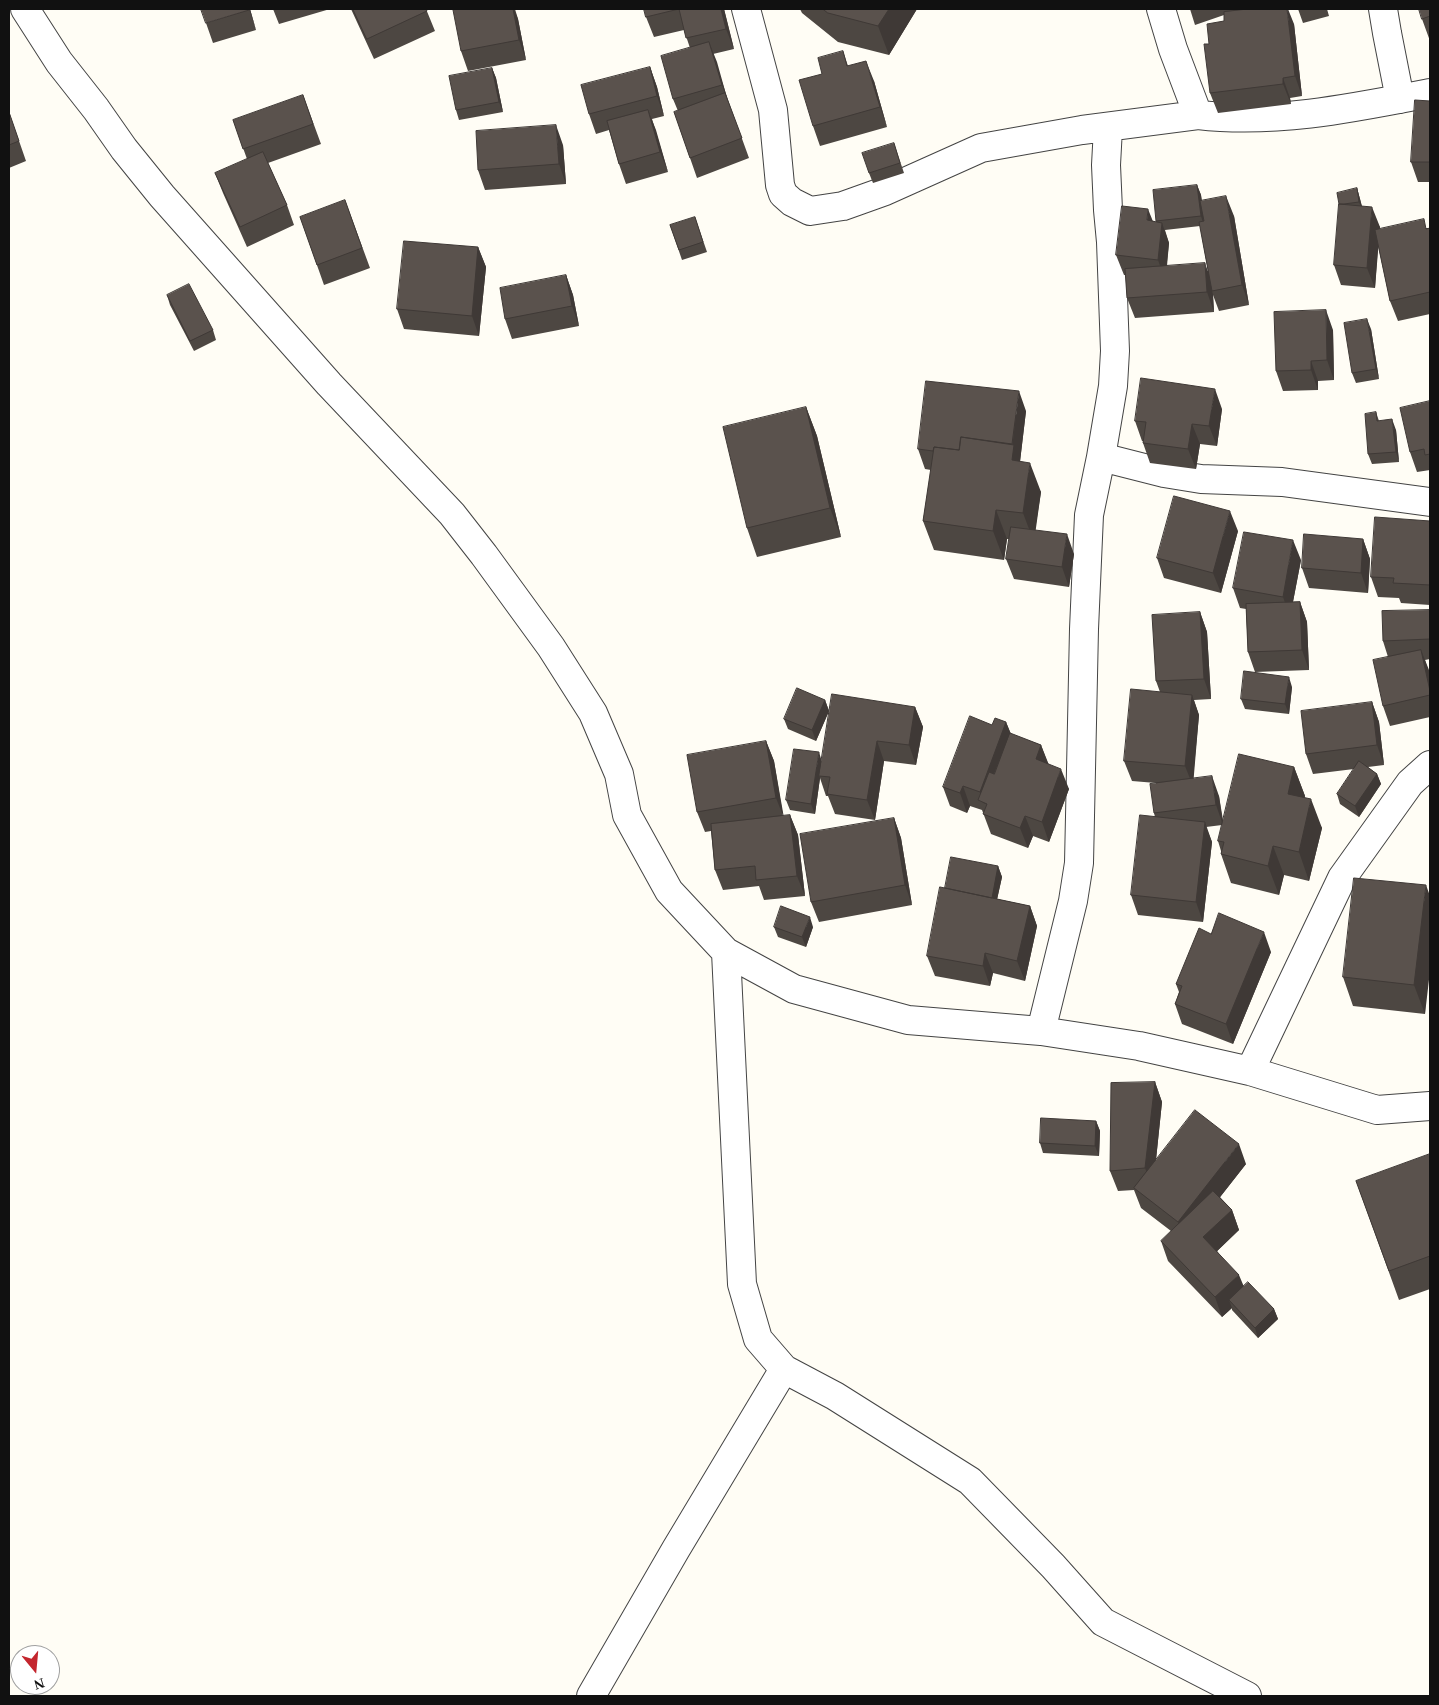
<!DOCTYPE html>
<style>
body{margin:0}
#map{position:relative;width:1439px;height:1705px;overflow:hidden;background:#fffdf5;font-family:"Times New Roman",serif}
canvas{display:block}
.frame{position:absolute;inset:0;border:10px solid #111;pointer-events:none}
.north{position:absolute;left:10px;top:1645px;width:50px;height:50px;box-sizing:border-box;background:#fff;border:1px solid #a0a0a0;border-radius:50%;rotate:163deg;font-size:14px;font-weight:700;line-height:20px;text-align:center;color:#111}
.north::after{content:'';display:block;margin:auto;width:18px;height:22px;background:#c4262e;clip-path:polygon(50% 0,100% 100%,50% 72%,0 100%)}
</style>
<div id="map">
<canvas width="1439" height="1705"></canvas>
<div class="frame"></div>
<div class="north">N</div>
</div>
<script>
const c = document.querySelector('canvas').getContext('2d');
c.lineJoin = 'round';
function strokePath(path, color, width, dash) { c.strokeStyle = color; c.lineWidth = width; c.lineCap = dash ? 'butt' : 'round'; c.setLineDash(dash || []); c.stroke(path); }
function fill(path, color) { c.fillStyle = color; c.fill(path, 'evenodd'); }
const minor = new Path2D(`
 M25,9l34,53 37,47 28,40 38,47 167,188 123,130 32,41 67,92 42,66 26,61 8,41 42,76 57,61 68,37 114,31 133,11 98,15 111,25 127,39 53,-4
 M746,9l27,101 7,75 3,9 9,8 18,9 33,-5 42,-15 96,-43 101,-18 116,-15
 M1161,9l12,40 25,66c78,9 155,-7 232,-22
 M1383,9l4,24 13,66
 M1101,457l63,16 37,6 81,3 148,20
 M726,952l16,332 16,55 26,30 51,27 135,85 83,85 50,56 144,74
 M1041,1031l32,-130 6,-38 5,-234 5,-114 12,-58 12,-71 2,-35 -4,-109 -3,-32 -2,-45 2,-37
 M1250,1071l92,-193 68,-95 20,-18
 M591,1696l85,-147 108,-180`);
const wall = new Path2D(`
 M250,9l6,21 -43,13 -7,-20z
 M273,9h57l-51,15z
 M351,9h75l9,22 -61,28z
 M460,9h63v1l-8,-1 3,10 8,41 -58,11 -7,-20z
 M644,9h80l10,40 -21,5 15,46 21,58 -52,20 -23,-66 4,-1 -5,-12 17,-51 -6,-18 -30,7 -8,-20z
 M800,9h117l-28,46 -51,-13 -36,-29z
 M1190,9h54h-2l52,15 8,72 -12,2 1,6 -73,9 -8,-20 -1,-49 15,-23v-6l-29,10z
 M1298,9h29l2,7 -26,7z
 M1430,9v32l-8,-22z
 M843,51l5,15 26,15 13,46 -67,19 -7,-20 9,-52z
 M650,67l7,20 7,29 -12,3 16,53 -42,12 -7,-20 -10,-34 -13,4 -7,-20z
 M492,68l4,10 7,34 -44,8 -3,-10z
 M303,95l18,49 -53,19 19,42 7,20 -47,22 -24,-54 -8,-20 32,-14 -14,-39z
 M1430,101v81h-12l-7,-20z
 M9,112l17,49 -17,7z
 M894,143l10,30 -31,10 -4,-10z
 M563,145l3,39 -81,6 -7,-20z
 M1197,185l4,10 1,6 32,15 15,89 -30,6 -6,-16 1,17 -79,6 -8,-20 -1,-23h-2l-8,-20 37,-34 3,1v-1zM1200,226l8,45 -41,-5 2,-23 -4,-13z
 M1357,188l3,11 2,7 18,21v2l50,-1v86l-32,7 -8,-20 -12,-56 -3,43 -34,-3 -7,-20 5,-61z
 M345,200l25,68 -46,17 -24,-68z
 M695,217l12,35 -25,8 -12,-35z
 M478,247l8,20 -7,69 -75,-7 -7,-20z
 M566,275l7,20 6,31 -67,13 -7,-20z
 M167,295l46,35 3,10 -22,11 -24,-46z
 M1371,329l8,50 -23,4 -4,-10z
 M1333,330l1,50 -16,1v9l-35,1 -7,-20z
 M1430,401v69l-13,2 -7,-20z
 M806,407l11,29 24,101 -84,20 -10,-29z
 M1222,409l-5,37 -17,-2 -4,25 -46,-6 -7,-20v-2h-1l-7,-20z
 M1026,411l-6,50 21,31 -6,38 39,24 -5,33 -55,-8 -8,-20 3,-20h-2l-3,21 -70,-10 -11,-29 8,-51 -6,-1 -7,-20z
 M1376,412l3,9 17,9 3,32 -27,2 -4,-10z
 M1430,521v84l-29,-2 -2,-5 -21,-1 -7,-20z
 M1238,531l-17,62 -57,-15 -7,-20z
 M1363,539l7,20 -2,34 -59,-5 -7,-20z
 M1301,560l-8,42h7l7,20 2,48 -54,2 -7,-20 -2,-43 -6,-1 -7,-20z
 M1430,610v49l-5,1 5,17v40l-40,9 -7,-20 5,-49 -5,-16z
 M1200,612l7,20 4,67 -17,1 5,15 -6,63 26,18 4,24 71,-53 11,29 -1,2 18,30 -13,53 -25,-6 -5,20 -48,-12 -10,-29v-3l-3,-10 4,-16 -16,2 6,15 -9,80 -65,-7 -7,-20 24,-78 -1,-4 2,-30 -24,-2 -8,-20 36,-69 -4,-11z
 M1292,687l-3,27 -44,-5 -4,-10z
 M825,700l4,11 -13,30 -28,-12 -4,-10z
 M1372,702l7,20 5,43 -16,2 9,7 4,10 -22,33 -19,-13 -3,-10 17,-25 -41,5 -7,-20z
 M915,707l8,20 -7,38 -32,-4 -9,59 -40,-6 -7,-18h-2l-6,-18 -5,36 -25,-4 -4,-10 36,-39z
 M1006,722l5,12 30,11 7,19 21,25 -20,53 -16,-6 -5,12 -37,-14 -9,-24 -12,-4 -3,7 -17,-7 -7,-19 49,-62z
 M766,741l8,20 9,55 7,-1 8,20 7,61 -41,4 -5,-14 -36,4 -8,-20 -4,-39 -6,1 -8,-20z
 M894,818l7,20 11,67 -93,17 -8,-20z
 M998,866l4,11 -5,22 33,7 7,20 -12,55 -32,-8 -3,13 -55,-10 -8,-20 18,-68z
 M1430,896l-5,118 -72,-8 -10,-29z
 M774,927h39l-7,20 -28,-10z
 M1211,934l60,18 -38,92 -51,-20 -7,-20 4,-12 -3,-8z
 M1155,1082l7,20 -6,58 90,4 -26,33 12,13 7,20 -22,21 26,35 31,23 4,10 -20,19 -26,-28v-2l-10,9 -54,-56 -7,-20 10,-10 -30,-23 -7,-18 -16,1 -8,-20z
 M1096,1121l4,10 -1,25 -56,-3 -3,-10z
 M1430,1154v135l-31,11 -43,-119z`);
const shadedWall = new Path2D(`
 M249,9h1l6,21z
 M513,9h1l4,10 8,41 -7,-20z
 M721,9h3l10,40 -8,-20z
 M889,9h28l-28,46 -11,-29z
 M1287,9h1l6,15 8,72 -7,-20z
 M709,42l8,20 12,43 -7,-20z
 M866,61l8,20 13,46 -7,-20z
 M650,67l7,20 7,29 -7,-20z
 M492,68l4,10 7,34 -4,-10z
 M1283,78l7,20 1,6 -8,-20z
 M648,110l8,20 12,42 -8,-20z
 M556,125l7,20 3,39 -7,-20z
 M1197,185l4,10 3,31 -3,-10z
 M1357,188l3,11 3,13 -4,-10z
 M1226,196l8,20 15,89 -7,-20z
 M1372,207l8,20 -5,61 -8,-20z
 M1148,209l8,20 -9,-9z
 M1162,223l7,20 -4,37 -7,-20z
 M478,247l8,20 -7,69 -7,-20z
 M1205,263l7,20v8l1,4 1,17 -7,-20z
 M566,275l7,20 6,31 -7,-20z
 M1326,310l7,20 1,50 -7,-20z
 M1367,319l4,10 8,50 -3,-10z
 M1311,361l7,20v9l-7,-20z
 M1215,389l7,20 -5,37 -8,-20z
 M1019,391l7,20 -6,51 -8,-2v-11z
 M806,407l11,29 24,101 -11,-29z
 M1392,419l4,11 3,32 -3,-10z
 M1192,424l8,20 -4,25 -8,-20z
 M1030,463l11,29 -7,50 -11,-29z
 M996,510l11,29 -3,21 -11,-29z
 M1230,511l8,20 -17,62 -8,-20z
 M1067,534l7,20 -5,33 -7,-20z
 M1363,539l7,20 -2,34 -7,-20z
 M1293,540l8,20 -11,57 -7,-20z
 M1300,602l7,20 2,48 -7,-20z
 M1200,612l7,20 4,67 -7,-20z
 M1421,650l8,20 1,7v14z
 M1289,677l3,10 -3,27 -4,-10z
 M1192,695l7,20 -6,71 -8,-20z
 M825,700l4,11 -13,30 -4,-11z
 M1372,702l7,20 5,43 -7,-20z
 M915,707l8,20 -7,38 -7,-20z
 M1006,722l8,20 -27,62 -4,-1 -3,-11z
 M766,741l8,20 10,57 -8,-20z
 M877,741l7,20 -9,59 -8,-20z
 M1041,745l8,20 -13,-6z
 M819,752l3,10 -3,14 1,2 -5,36 -4,-10z
 M1294,767l11,29 -6,27 -11,-29z
 M1061,769l8,20 -20,53 -7,-20z
 M1377,774l4,10 -22,33 -4,-11z
 M1212,776l7,20 4,29 -7,-20z
 M963,786l7,20 -3,7 -7,-20z
 M1311,799l11,29 -13,53 -10,-29z
 M790,815l8,20 7,61 -8,-20z
 M1025,816l8,20 -5,12 -8,-20z
 M894,818l7,20 11,67 -7,-20z
 M1205,822l7,20 -9,80 -7,-20z
 M1273,846l11,29 -5,20 -11,-29z
 M998,866l4,11 -7,32 -4,-11z
 M1426,885l4,11v75l-5,43 -11,-29z
 M1030,906l7,20 -12,55 -8,-20z
 M810,917l3,10 -7,20 -4,-10z
 M1264,932l7,20 -38,92 -7,-20z
 M985,953l8,20 -3,13 -7,-20z
 M1155,1082l7,20 -9,86 -8,-20z
 M1096,1121l4,10 -1,25 -4,-10z
 M1239,1144l7,20 -61,78 -7,-20z
 M1232,1210l7,20 -28,27 -8,-20z
 M1239,1275l8,19 -18,6 3,8 -10,9 -7,-20z
 M1274,1309l4,10 -20,19 -3,-10z`);
const building = new Path2D(`
 M201,9h48v1l-43,13z
 M353,9h73l1,2 -60,28z
 M460,9h53l6,31 -58,11 -8,-41z
 M644,9h77l5,20 -40,9 -7,-29 -33,8z
 M823,9h66l-11,17 -50,-13z
 M1248,9h39l8,67 -12,2v6l-73,9 -6,-49h5l-2,-20 17,-3v-9z
 M1419,9h11v7l-8,3z
 M709,42l13,43 -49,14 -12,-43z
 M843,51l4,15 19,-5 14,46 -67,19 -14,-46 23,-6 -4,-16z
 M650,67l7,29 -68,18 -8,-29z
 M492,68l7,34 -43,8 -7,-34z
 M725,93l17,45 -52,20 -16,-46z
 M303,95l10,29 -70,25 -10,-29z
 M1415,100l15,1v61h-19z
 M648,110l12,42 -41,12 -12,-43z
 M9,112l10,29 -10,4z
 M556,125l3,39 -81,6 -2,-39z
 M894,143l6,20 -31,10 -7,-20z
 M263,152l24,53 -47,22 -25,-54z
 M1197,185l4,31 -45,5 -3,-31z
 M1357,188l2,14 -15,2h-5l-2,-11z
 M1226,196l16,89 -30,6 -13,-69 5,-1 -4,-20z
 M345,200l17,48 -45,17 -17,-48z
 M1339,204l33,3 -5,61 -33,-3z
 M1122,206l26,3 -1,11 15,3 -4,37 -42,-5z
 M695,217l8,25 -24,8 -9,-25z
 M1424,219l2,10 4,-1v64l-40,9 -15,-71z
 M404,241l74,6 -6,69 -75,-7z
 M1205,263l2,29 -80,6 -2,-29z
 M566,275l6,31 -67,13 -5,-31z
 M189,284l24,46 -23,11 -23,-46z
 M1326,310l1,50 -16,1v9l-35,1 -2,-59z
 M1367,319l9,50 -24,4 -8,-50z
 M1141,378l74,11 -6,37 -17,-2 -4,25 -45,-6 3,-21 -11,-1z
 M926,381l93,10 -7,53 -51,-7 -2,13 -25,-3 -1,4 -15,-2z
 M1430,401v53l-5,1 -1,-6 -14,3 -10,-44z
 M806,407l24,101 -83,20 -24,-101z
 M1376,412l1,9 15,-2 4,33 -28,2 -3,-40z
 M961,437l53,8 -2,15 18,3 -7,50 -27,-3 -3,21 -70,-10 11,-74 25,3z
 M1174,496l56,15 -17,62 -56,-15z
 M1375,517l55,4v64l-37,-2 1,-5 -23,-1z
 M1011,527l56,7 -5,33 -56,-8z
 M1244,532l49,8 -10,57 -50,-9z
 M1304,534l59,5 -2,34 -59,-5z
 M1300,602l2,48 -54,2 -2,-48z
 M1430,610v29l-47,2 -1,-30z
 M1200,612l4,67 -48,2 -4,-66z
 M1421,650l9,41v4l-47,11 -10,-46z
 M1244,671l45,6 -4,27 -44,-5z
 M797,688l28,12 -13,30 -28,-11z
 M1131,689l61,6 -7,71 -61,-5z
 M832,694l83,13 -6,38 -32,-4 -10,59 -40,-6 3,-17 -11,-1z
 M1372,702l5,43 -71,9 -5,-43z
 M970,716l22,9 3,-7 11,4 -26,70 -17,-6 -3,7 -17,-6z
 M1010,733l31,12 -5,14 25,10 -19,53 -17,-6 -5,12 -37,-14 4,-10 -9,-4 11,-28 5,2z
 M766,741l10,57 -79,14 -10,-57z
 M794,749l25,3 -8,52 -25,-4z
 M1239,754l55,13 -6,27 23,5 -12,53 -26,-6 -5,20 -47,-12 3,-12 -6,-1z
 M1359,761l18,13 -22,32 -18,-12z
 M1212,776l4,29 -62,8 -4,-29z
 M790,815l7,61 -41,4 -1,-14 -40,4 -4,-46z
 M1140,815l65,7 -9,80 -65,-7z
 M894,818l11,67 -94,17 -11,-68z
 M951,857l47,9 -6,32 -47,-10z
 M1354,878l72,7 -12,100 -71,-8z
 M940,887l90,19 -13,55 -32,-8 -2,13 -56,-10z
 M781,906l29,11 -8,20 -28,-10z
 M1219,913l45,19 -38,92 -51,-20 7,-18 -6,-2 23,-56 12,6z
 M1155,1082l-10,86 -35,3 1,-88z
 M1195,1110l44,34 -61,78 -44,-34z
 M1041,1118l55,3 -1,25 -55,-3z
 M1430,1154v102l-41,15 -33,-90z
 M1213,1191l19,19 -29,27 36,38 -24,22 -54,-56z
 M1248,1282l26,27 -19,19 -26,-28z`);
strokePath(minor, '#444', 30);
strokePath(minor, '#fff', 28);
fill(wall, '#4d4742');
fill(shadedWall, '#3f3936');
fill(building, '#5a524d');
strokePath(building, '#3f3936', 1);
</script>
